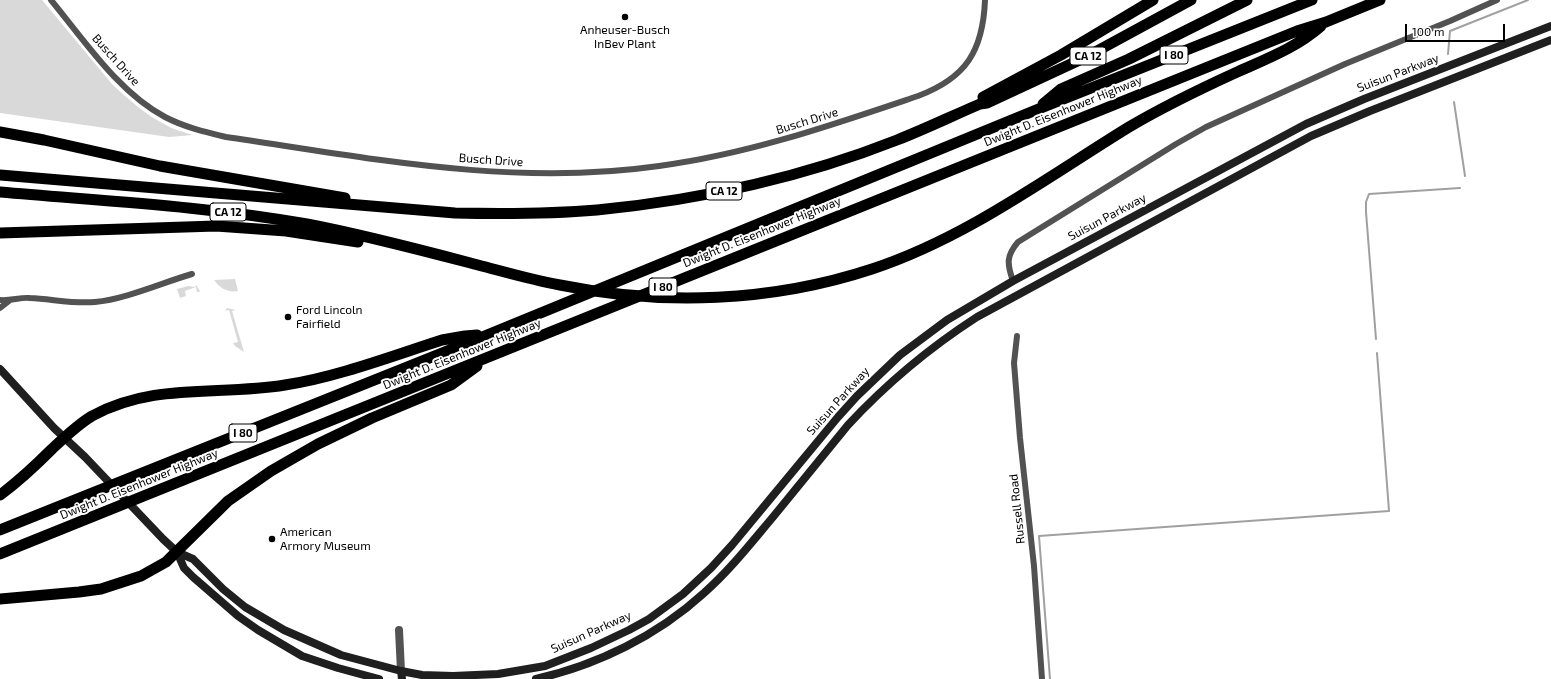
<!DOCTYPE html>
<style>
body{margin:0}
#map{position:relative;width:1551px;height:679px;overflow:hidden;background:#fff;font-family:"Exo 2",sans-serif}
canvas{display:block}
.scale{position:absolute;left:1405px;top:24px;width:100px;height:18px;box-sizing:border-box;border:2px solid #000;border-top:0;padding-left:5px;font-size:12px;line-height:14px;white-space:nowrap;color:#000;-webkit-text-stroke:3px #fff;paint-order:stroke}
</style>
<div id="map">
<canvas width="1551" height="679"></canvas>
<div class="scale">100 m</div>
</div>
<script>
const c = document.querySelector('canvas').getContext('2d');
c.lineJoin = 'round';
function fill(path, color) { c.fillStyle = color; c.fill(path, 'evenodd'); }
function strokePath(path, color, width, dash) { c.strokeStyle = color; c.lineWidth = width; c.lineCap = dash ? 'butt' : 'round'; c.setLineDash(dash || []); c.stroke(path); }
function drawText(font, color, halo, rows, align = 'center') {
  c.font = font + ' "Exo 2",sans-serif'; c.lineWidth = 4; c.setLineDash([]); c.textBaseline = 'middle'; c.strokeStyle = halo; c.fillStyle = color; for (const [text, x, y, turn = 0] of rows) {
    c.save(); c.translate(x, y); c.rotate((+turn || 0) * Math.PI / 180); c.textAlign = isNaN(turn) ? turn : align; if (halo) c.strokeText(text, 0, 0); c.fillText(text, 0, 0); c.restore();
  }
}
const green = new Path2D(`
 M0,0h42l70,84c17,16 34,31 54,41 8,5 18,7 27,10l-24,2 -169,-24z
 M235,279l3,12c-11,2 -18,-3 -24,-11z
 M196,285l4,6 -1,1h-2l-1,-5 -11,4 1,5 -6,2 -3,-9 11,-3 7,1z
 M227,308l9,2 -4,1 12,41 -9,-6 -2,-3 5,-1 -9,-32 -4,1z`);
const stream = new Path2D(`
 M1448,54l2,-23 78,-31
 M1454,102l11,74
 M1376,339l-10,-127v-10l3,-8 91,-6
 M1050,679l-11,-143 350,-25 -12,-158`);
const minor = new Path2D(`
 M51,0c33,40 68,93 114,117 19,10 40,15 61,20 143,21 287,50 433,29 90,-12 173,-41 259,-70 48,-18 65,-45 67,-96
 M1013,281c-6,-17 -7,-25 5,-39l158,-98 30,-17 139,-63 105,-43 47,-21
 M0,300c11,1 20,-3 30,-2 22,1 43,6 65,4 31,-3 66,-19 97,-28
 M0,308l9,-7
 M1017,336l-3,27 6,75 14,128 8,113`);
const tertiary = new Path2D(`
 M399,630l2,41`);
const secondary = new Path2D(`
 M0,369l54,59 31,29 78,82 14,13 16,7 30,30 22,18 39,23 57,25 60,16 21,4 31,1 45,-2 47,-8 46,-18 38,-18 20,-11 34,-25 28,-26 21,-23 106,-128 19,-21 43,-41 47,-35 66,-39 293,-157 58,-25 187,-73
 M177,552l7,16 9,9 45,39 20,14 44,26 36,12 41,11
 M401,671l1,8
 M536,679c61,-14 121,-43 168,-86 26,-23 47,-50 69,-76 25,-31 50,-61 75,-92 39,-42 81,-77 129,-108l334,-181 59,-25 181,-71`);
const motorway = new Path2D(`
 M983,97l78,-42 92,-55
 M1043,104l18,-15 68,-30 118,-59
 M0,132l44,8 116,26 185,32
 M0,175l455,38c47,1 95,1 142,-3 102,-10 204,-32 300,-70 28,-11 55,-24 83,-36l7,-1 99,-46 105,-57
 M0,192c102,9 206,14 307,32 58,11 114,26 171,41 27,7 54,15 82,20 103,21 212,17 312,-16 94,-31 174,-91 257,-142 34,-20 71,-38 106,-54 31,-14 61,-25 86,-47
 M0,233l216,-7 70,5 72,11
 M0,495c19,-14 36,-30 52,-46 13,-12 25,-24 40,-33 62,-34 127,-20 193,-31 52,-8 107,-29 157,-45l23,-4 12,-1
 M0,530l487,-195 549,-225 276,-110
 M0,554l1297,-523 29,-9 54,-22
 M0,599l79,-7 22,-3 40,-13 25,-14 62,-61 43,-30 47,-27 54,-26 79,-33 26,-19`);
const markers = [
 [625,17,4,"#000"],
 [288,317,4,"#000"],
 [272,539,4,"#000"]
];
const shields = [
 [1174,55,28],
 [1088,56,36],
 [724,191,36],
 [228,212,36],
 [663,287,28],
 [243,433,28]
];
const shieldNames = [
 ["I 80",1174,55],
 ["CA 12",1088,56],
 ["CA 12",724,191],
 ["CA 12",228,212],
 ["I 80",663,287],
 ["I 80",243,433]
];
const poiNames = [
 ["Anheuser-Busch",625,30,"center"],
 ["InBev Plant",625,44,"center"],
 ["Ford Lincoln",296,310],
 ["Fairfield",296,324],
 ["American",280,532],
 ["Armory Museum",280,546]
];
const streetNames = [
 ["Busch Drive",116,60,48],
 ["Suisun Parkway",1398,73,-21],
 ["Dwight D. Eisenhower Highway",1063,111,-22],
 ["Busch Drive",807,121,-17],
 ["Busch Drive",491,160,4],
 ["Suisun Parkway",1107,217,-28],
 ["Dwight D. Eisenhower Highway",762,232,-22],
 ["Dwight D. Eisenhower Highway",462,354,-22],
 ["Suisun Parkway",838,401,-48],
 ["Dwight D. Eisenhower Highway",139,484,-22],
 ["Russell Road",1017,509,-96],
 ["Suisun Parkway",591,632,-24]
];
fill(green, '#d9d9d9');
strokePath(stream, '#a0a0a0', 2);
strokePath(minor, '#525252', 6);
strokePath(tertiary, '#525252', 8);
strokePath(secondary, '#1f1f1f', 8);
strokePath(motorway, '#000', 11);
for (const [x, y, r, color] of markers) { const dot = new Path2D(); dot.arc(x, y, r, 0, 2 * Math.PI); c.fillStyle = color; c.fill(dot); strokePath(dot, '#fff', 1.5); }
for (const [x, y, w] of shields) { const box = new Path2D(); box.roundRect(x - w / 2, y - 9, w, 18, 3); c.fillStyle = '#fff'; c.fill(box); strokePath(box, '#000', 1); }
drawText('bold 11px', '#000', null, shieldNames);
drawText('12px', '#000', '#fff', poiNames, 'left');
drawText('12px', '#000', '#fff', streetNames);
</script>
